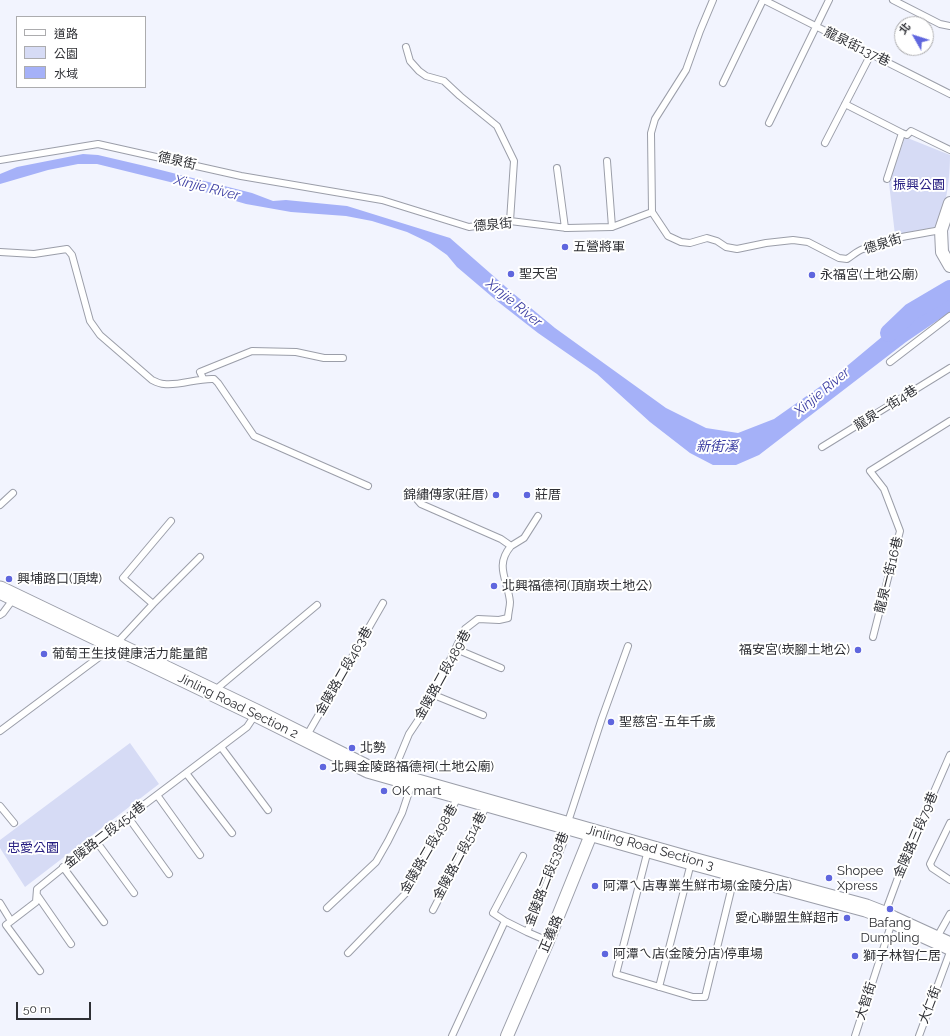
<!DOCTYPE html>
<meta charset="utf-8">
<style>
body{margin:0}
#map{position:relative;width:950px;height:1036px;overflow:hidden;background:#f2f4fe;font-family:Raleway,"Noto Sans TC",sans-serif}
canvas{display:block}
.legend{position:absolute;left:16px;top:16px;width:130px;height:72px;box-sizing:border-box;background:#fff;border:1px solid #acacae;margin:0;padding:5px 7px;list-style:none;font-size:12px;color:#2f3035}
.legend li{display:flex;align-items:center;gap:8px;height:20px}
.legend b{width:20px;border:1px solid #acacae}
.north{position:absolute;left:894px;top:16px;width:40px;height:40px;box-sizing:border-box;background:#fff;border:1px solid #acacae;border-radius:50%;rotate:309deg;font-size:11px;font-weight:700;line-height:16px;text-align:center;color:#2f3035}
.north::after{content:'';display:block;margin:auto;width:14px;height:18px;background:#5f66de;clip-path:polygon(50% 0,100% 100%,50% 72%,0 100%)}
.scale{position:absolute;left:16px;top:1002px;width:75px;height:18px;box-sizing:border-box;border:2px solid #2f3035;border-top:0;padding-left:5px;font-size:12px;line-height:14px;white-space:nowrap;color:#2f3035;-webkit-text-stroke:3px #fff;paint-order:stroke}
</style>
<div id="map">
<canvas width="950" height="1036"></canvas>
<ul class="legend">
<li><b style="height:5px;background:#fff"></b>道路</li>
<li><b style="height:11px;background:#d6dbf5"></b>公園</li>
<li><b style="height:11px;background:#a5b1f8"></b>水域</li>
</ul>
<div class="north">北</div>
<div class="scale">50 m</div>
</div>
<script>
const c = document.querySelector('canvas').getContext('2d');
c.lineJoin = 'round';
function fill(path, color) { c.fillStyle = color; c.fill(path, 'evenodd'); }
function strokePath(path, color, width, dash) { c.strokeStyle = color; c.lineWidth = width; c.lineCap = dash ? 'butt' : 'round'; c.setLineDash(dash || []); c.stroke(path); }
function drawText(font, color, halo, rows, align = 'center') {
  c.font = font + ' Raleway,"Noto Sans TC",sans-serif'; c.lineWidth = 4; c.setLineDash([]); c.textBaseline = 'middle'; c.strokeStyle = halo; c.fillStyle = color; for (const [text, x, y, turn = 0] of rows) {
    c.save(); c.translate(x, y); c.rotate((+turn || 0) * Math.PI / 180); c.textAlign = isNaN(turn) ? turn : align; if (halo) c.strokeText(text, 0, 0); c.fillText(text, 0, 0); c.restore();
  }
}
const green = new Path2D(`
 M905,137l45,18c0,21 -3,53 -14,72l-41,8 -6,-52z
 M130,743l29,41 -134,103 -25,-39v-8z`);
const water = new Path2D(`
 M83,154l15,1 47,11 107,27 21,8 13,-1 61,6 103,32 64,56 41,34 111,80 40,20 32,5 36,-14 61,-43 115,-96v32l-44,30 -147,113 -23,10h-23l-23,-12 -40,-31 -53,-48 -59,-41 -41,-32 -40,-34 -10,-12 -17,-12 -23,-11 -35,-11 -26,-5 -55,-4 -45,-8 -76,-22 -73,-18h-19l-30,6 -48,14v-10l17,-7z`);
const river = new Path2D(`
 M889,333l22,-21 39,-23`);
const lane = new Path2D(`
 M764,0l186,94
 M893,0l47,24 10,2
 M406,47l4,14 9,10 7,5 18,5 16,15 37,30 17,35 -4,60
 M723,83l40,-83
 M845,104l57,29 5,2 4,-4 39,19
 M769,123l60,-123
 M825,143l46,-89
 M0,160l98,-16 143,32 141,24 87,27 41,-6 57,7 45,-1 40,-15
 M607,161l5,66
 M557,168l8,60
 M887,179l15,-46
 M652,212l16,24 13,6 9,1 17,-5 10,3 9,6 11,2 29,-6 27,-3 15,2 31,16 8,1c5,-3 10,-8 16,-10 24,-11 52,-14 78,-19
 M652,212l-1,-79 4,-14 31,-49 14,-39 13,-31
 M0,252l34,2 33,-5 5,6 18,66 10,14 52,45c4,2 8,4 12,4 16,2 33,-6 50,-5l4,4 36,53 114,50
 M890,362l60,-46
 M203,378l-3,-6 52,-21 44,1 28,6h19
 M822,447l128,-79
 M0,505l13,-12
 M511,546l13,-8 14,-22
 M153,604l-30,-26 48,-57
 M0,615l3,-2 11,-15
 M873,637l27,-106 -16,-42 -14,-18 80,-50
 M456,649l45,19
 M214,691l103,-86
 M434,695l49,20
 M0,731l114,-85 39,-42 47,-47
 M306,737l77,-134
 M221,747l47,63
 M186,773l46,60
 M392,775l17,-41 18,-27 38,-78 13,-10 21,1 9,-2c0,-5 2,-11 2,-16 -2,-22 -16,-36 1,-56l-10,-7 -80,-35 -7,-8
 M157,795l43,60
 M0,806l14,17
 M128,817l41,57
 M950,823l-20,41 2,4 18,12
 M96,841l38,52
 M648,850l-32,124 77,23h12l30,-123
 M63,867l41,55
 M37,895l34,49
 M0,903l11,18
 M327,908l49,-46 12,-21 14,-28 10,-30
 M433,910l54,-105
 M885,913l21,-57 44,-101
 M505,921l22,11 21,9
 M527,932l39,-96 1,-11 35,-107 26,-72
 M936,939l14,-25
 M348,953l58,-60 52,-96
 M40,971l-34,-46 30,-23 1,-13 59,-48 151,-114 8,-12
 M659,987l32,-124
 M452,1036l53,-115 -12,-8 30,-57
 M855,1036l37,-114
 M919,1036l31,-84`);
const street = new Path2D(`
 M950,203l-9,27 1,22 8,14
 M507,1036l41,-95 44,-109`);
const secondary = new Path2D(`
 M0,590l256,123 112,56 324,92 174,47 18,7 9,5 57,26`);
const markers = [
 [565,247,4,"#5f66de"],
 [511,274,4,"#5f66de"],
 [812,275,4,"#5f66de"],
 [496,495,4,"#5f66de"],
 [527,495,4,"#5f66de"],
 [9,579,4,"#5f66de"],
 [494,586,4,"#5f66de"],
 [858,650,4,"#5f66de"],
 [44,654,4,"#5f66de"],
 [611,722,4,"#5f66de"],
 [352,748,4,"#5f66de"],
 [323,767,4,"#5f66de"],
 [384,791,4,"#5f66de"],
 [829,878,4,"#5f66de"],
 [595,886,4,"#5f66de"],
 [890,909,4,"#5f66de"],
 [847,918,4,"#5f66de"],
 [605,954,4,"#5f66de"],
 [855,956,4,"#5f66de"]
];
const streetNames = [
 ["龍泉街137巷",857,47,26],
 ["德泉街",177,161,13],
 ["德泉街",493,225,-5],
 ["德泉街",883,244,-17],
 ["龍泉一街4巷",886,408,-32],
 ["龍泉一街16巷",889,575,-76],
 ["金陵路二段463巷",344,671,-60],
 ["金陵路二段489巷",443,675,-61],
 ["Jinling Road Section 2",238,706,26],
 ["金陵路二段454巷",105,835,-38],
 ["金陵路三段79巷",916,835,-67],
 ["Jinling Road Section 3",650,848,16],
 ["金陵路二段498巷",429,849,-60],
 ["金陵路二段514巷",460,856,-62],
 ["金陵路二段538巷",547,879,-69],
 ["正義路",551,934,-67],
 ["大智街",866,1001,-72],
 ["大仁街",930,1005,-69]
];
const parkNames = [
 ["振興公園",919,185],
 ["忠愛公園",33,848]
];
const poiNames = [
 ["五營將軍",573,247],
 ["聖天宮",519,274],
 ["永福宮(土地公廟)",820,275],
 ["錦繡傳家(莊厝)",488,495,"right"],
 ["莊厝",535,495],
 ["興埔路口(頂埤)",17,579],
 ["北興福德祠(頂崩崁土地公)",502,586],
 ["福安宮(崁腳土地公)",850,650,"right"],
 ["葡萄王生技健康活力能量館",52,654],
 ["聖慈宮-五年千歲",619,722],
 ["北勢",360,748],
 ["北興金陵路福德祠(土地公廟)",331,767],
 ["OK mart",392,791],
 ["Shopee",837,871],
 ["Xpress",837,886],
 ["阿潭ㄟ店專業生鮮市場(金陵分店)",603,886],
 ["愛心聯盟生鮮超市",839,918,"right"],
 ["Bafang",890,923,"center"],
 ["Dumpling",890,938,"center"],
 ["阿潭ㄟ店(金陵分店)停車場",613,954],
 ["獅子林智仁居",863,956]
];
const waterNames = [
 ["Xinjie River",207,188,14],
 ["Xinjie River",514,303,39],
 ["Xinjie River",822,392,-40],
 ["新街溪",717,447]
];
fill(green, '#d6dbf5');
fill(water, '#a5b1f8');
strokePath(river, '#a5b1f8', 18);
strokePath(lane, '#9b9ea9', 8);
strokePath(street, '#9b9ea9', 14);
strokePath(secondary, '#9b9ea9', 19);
strokePath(lane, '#fff', 6);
strokePath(street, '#fff', 12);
strokePath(secondary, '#fff', 17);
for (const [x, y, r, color] of markers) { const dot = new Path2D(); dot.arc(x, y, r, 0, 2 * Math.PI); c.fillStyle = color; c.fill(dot); strokePath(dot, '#fff', 1.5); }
drawText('13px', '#2f3035', '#fff', streetNames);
drawText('13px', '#261e81', '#fff', parkNames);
drawText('13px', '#2f3035', '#fff', poiNames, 'left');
drawText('italic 14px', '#3d3fa3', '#fff', waterNames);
</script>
